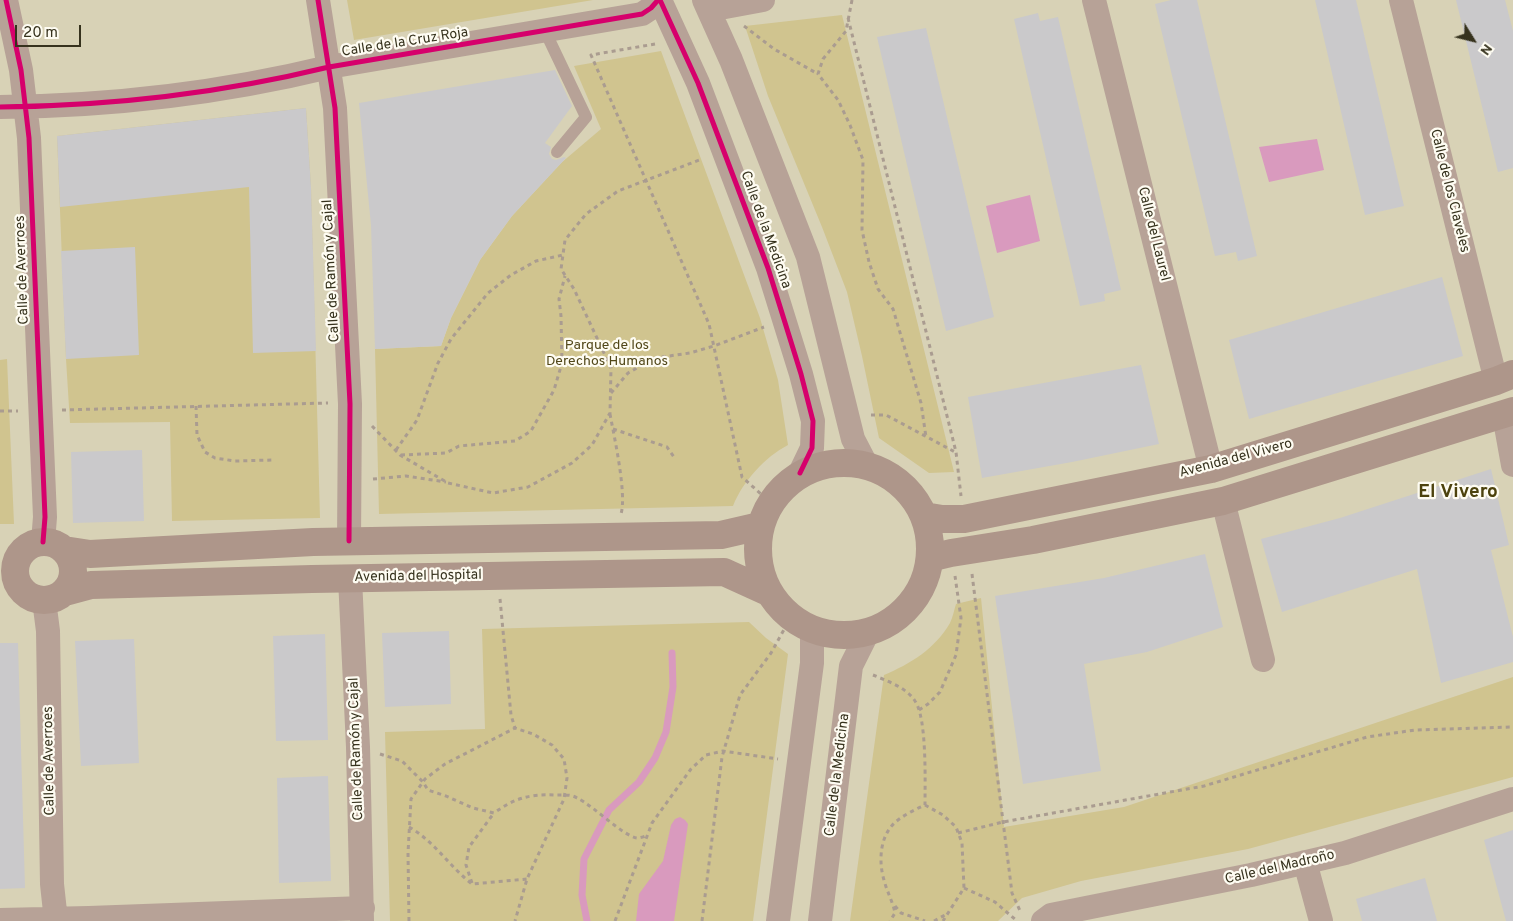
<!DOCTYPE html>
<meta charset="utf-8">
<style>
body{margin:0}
#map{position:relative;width:1513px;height:921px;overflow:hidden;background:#d8d2b6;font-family:Overpass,sans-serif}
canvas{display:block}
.north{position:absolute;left:1448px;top:15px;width:50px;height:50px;-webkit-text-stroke:4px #fefcf2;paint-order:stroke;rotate:126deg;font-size:14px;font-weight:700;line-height:20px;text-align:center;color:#36321d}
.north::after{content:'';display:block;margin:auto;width:18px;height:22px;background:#36321d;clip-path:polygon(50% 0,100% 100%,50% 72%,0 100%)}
.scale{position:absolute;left:15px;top:25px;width:66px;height:22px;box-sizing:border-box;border:2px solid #36321d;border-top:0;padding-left:6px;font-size:15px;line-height:18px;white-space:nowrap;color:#36321d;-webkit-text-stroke:4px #fefcf2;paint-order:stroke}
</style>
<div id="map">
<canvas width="1513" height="921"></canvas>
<div class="north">N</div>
<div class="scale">20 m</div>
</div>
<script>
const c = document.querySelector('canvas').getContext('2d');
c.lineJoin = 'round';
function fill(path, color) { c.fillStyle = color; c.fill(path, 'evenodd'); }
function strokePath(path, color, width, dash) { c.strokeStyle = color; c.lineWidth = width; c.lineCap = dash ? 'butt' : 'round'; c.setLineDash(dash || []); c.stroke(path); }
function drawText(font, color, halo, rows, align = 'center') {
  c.font = font + ' Overpass,sans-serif'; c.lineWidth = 4.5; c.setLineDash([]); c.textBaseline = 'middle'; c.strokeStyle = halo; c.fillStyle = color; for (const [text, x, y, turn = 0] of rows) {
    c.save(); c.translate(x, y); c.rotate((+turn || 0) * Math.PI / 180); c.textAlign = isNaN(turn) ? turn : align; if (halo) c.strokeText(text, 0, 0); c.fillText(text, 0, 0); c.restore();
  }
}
const green = new Path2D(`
 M347,0h246l-239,40z
 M842,15l112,457 -25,1 -50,-35 -17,-82 -15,-64 -25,-65 -54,-131 -23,-70z
 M661,51l99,267 18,62 10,65c-23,12 -45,36 -55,61l-354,8 -4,-165 66,-3 10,-28 29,-58 32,-44 49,-53 40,-34 -27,-63z
 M306,108l5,79 9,331 -148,3 -2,-99 -100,1 -4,-64 -9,-223z
 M7,359l7,165h-14v-164z
 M981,598l23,229 120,-20 389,-130v100l-265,72 -167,32 -59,17 -24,23h-148l34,-246c26,-11 51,-26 66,-52 3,-6 4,-13 6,-19z
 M749,622l17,16 22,16 -35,267h-363l-5,-189 100,-3 -3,-100z`);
const water = new Path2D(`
 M1317,139l7,31 -55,12 -10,-35z
 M1030,195l10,46 -43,12 -11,-47z
 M680,817l5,3 3,4 -14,97h-38l3,-27 24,-33 8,-36 4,-6z`);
const stream = new Path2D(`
 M587,921l-5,-26 2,-36 25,-49 30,-28 16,-24 11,-26 7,-45 -1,-34`);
const building = new Path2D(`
 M1171,0h26l60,256 -19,5 -2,-9 -21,4 -60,-252z
 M1315,0h41l48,206 -39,9z
 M1456,0h49l8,31v137l-15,4z
 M1038,13l2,8 18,-4 63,273 -17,4 1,7 -25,5 -66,-287z
 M926,28l68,289 -48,14 -69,-294z
 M555,70l17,36 -27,37 6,4 -2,7 3,5 4,1 8,-3 2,1 -54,58 -32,44 -29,58 -10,28 -66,3 -4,-124 -12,-122z
 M306,108l5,79 5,164 -63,2 -4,-166 -189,20 -3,-71z
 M135,247l4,108 -73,4 -5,-108z
 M1442,277l21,79 -214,63 -20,-79z
 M1141,365l18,79 -87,18 -90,16 -14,-81z
 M142,450l2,71 -71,2 -2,-71z
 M1491,469l18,76 -18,5 22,87v25l-72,21 -24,-114 -135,43 -21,-73 79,-21z
 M1205,554l18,73 -76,25 -63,12 17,107 -78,13 -28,-188 109,-18z
 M449,631l2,73 -66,3 -3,-74z
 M325,634l3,106 -52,1 -3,-105z
 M134,639l5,124 -58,3 -6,-125z
 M0,643h18l7,245 -25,1z
 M328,776l3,105 -52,2 -2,-105z
 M1513,830v91h-7l-22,-81z
 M1425,878l12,43h-75l-6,-22z`);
const path = new Path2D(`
 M852,0l-6,31 -23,28 -5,15 20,26 12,25 13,35 -1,70 7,32 9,27 15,20 28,94 5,34
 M848,18l108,434 5,44
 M744,26l30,23 44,25
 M655,44l-64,11 118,269 33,153 29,26
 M611,393l17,-20 27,-15 35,-5 24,-7 50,-19
 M196,406l1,29 8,17 10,6 20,3 37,-1
 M62,410l266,-7
 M0,411h18
 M610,414c4,22 17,80 11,100
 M871,415h15l69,37
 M372,426l28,29 48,28 45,10 35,-6 44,-24 20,-18 18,-32 1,-45 -37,-79 -13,-20 4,-29 21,-26 32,-23 84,-32
 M613,429l54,18 7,10
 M396,450l21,-30 21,-57 13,-24 37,-46 23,-18 25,-14 27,-6
 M401,455l45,-2 13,-7 56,-5 16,-10 23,-41 8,-27 -1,-47 -2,-17 6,-23
 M373,479l33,-3 40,6
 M972,574l40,319 9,20
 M500,599l11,116 4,13
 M873,675c14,6 33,12 42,26 12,17 10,81 10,104 -9,4 -19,9 -27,15 -18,13 -20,40 -14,60 3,12 9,22 11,33l-5,8
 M919,710l9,-6 12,-12 16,-37 5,-37 -6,-42
 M380,754l22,7 21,21 5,8 18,6 27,12 21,5c21,-15 35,-19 61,-18 7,0 16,-1 22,3 17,8 46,38 60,40 4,0 8,-2 11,-3
 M925,805l18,10 13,12 6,16 2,45 -21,33
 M409,827c25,14 41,40 63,57l55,-5
 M958,833l45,-11 201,-36 163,-49 48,-7 98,-3
 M472,883l-6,-18 3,-18 25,-34
 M964,888l31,14 22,19
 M895,906l6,7 24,8
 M409,921l-1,-68 3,-54 14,-20 20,-15 70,-36 18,6 19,11 12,14 3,19 -3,21 -37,80 -12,42
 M615,921l37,-98 39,-54 15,-14 17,-4 55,8
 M702,921l20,-164 18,-62 31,-42 20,-36
 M934,921l11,-6`);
const service = new Path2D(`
 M545,31l41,86 -29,35`);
const minor = new Path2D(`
 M6,0l15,70 8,68 16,379 -2,25
 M318,0l17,108 15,296 -1,137
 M660,0l38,83 70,185 33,106 12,47 -1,27 -12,25
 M704,0l27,60 77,197 45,182 13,25
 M1094,0l117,469
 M1401,0l95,381
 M709,10l54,-10
 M0,107c110,-1 222,-14 329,-40l313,-53 9,-6 7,-8
 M1504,415l9,50
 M1223,501l40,159
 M350,578l8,169 4,174
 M44,600l4,31 4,253 4,37
 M1305,862l16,59
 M0,920l89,-2 274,-10
 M778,921l34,-258v-33
 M820,921l31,-255 17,-34
 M1043,921l8,-6 200,-40 94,-22 168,-54`);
const secondary = new Path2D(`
 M758 549a86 86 0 1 1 172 0a86 86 0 1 1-172 0Z
 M924,516l18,3h22l247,-50 285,-88 17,-7
 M15 571a29 29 0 1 1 58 0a29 29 0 1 1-58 0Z
 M64,550l26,4 223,-12 408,-7 39,-9
 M930,558l21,-5 82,-13 190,-39 290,-90
 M65,592l26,-7 221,-6 412,-7 44,20`);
const cycleway = new Path2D(`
 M6,0l15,70 8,68 16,379 -2,25
 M318,0l17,108 15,296 -1,137
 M660,0l38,83 70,185 33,106 12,47 -1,27 -12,25
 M0,107c110,-1 222,-14 329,-40l313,-53 9,-6 7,-8`);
const streetNames = [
 ["Calle de la Cruz Roja",405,43,-9],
 ["Calle de los Claveles",1449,191,76],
 ["Calle de la Medicina",765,230,70],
 ["Calle del Laurel",1153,234,76],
 ["Calle de Averroes",23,270,-92],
 ["Calle de Ramón y Cajal",332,271,-93],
 ["Avenida del Vivero",1236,459,-15],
 ["Avenida del Hospital",418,577,-1],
 ["Calle de Ramón y Cajal",357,749,-92],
 ["Calle de Averroes",50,761,-91],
 ["Calle de la Medicina",838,775,-83],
 ["Calle del Madroño",1280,868,-13]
];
const parkNames = [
 ["Parque de los",607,346],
 ["Derechos Humanos",607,362]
];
const districtNames = [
 ["El Vivero",1458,493]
];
fill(green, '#d0c48f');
fill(water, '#d99abe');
strokePath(stream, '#d99abe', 7);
fill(building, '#cac9cb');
strokePath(path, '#aa9c90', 3, [4, 4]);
strokePath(service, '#b7a297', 12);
strokePath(minor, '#b7a297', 24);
strokePath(secondary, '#ae968a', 28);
strokePath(cycleway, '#d6006c', 5);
drawText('14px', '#36321d', '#fefcf2', streetNames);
drawText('14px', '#514719', '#fefcf2', parkNames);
drawText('bold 19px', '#4c420d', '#fefcf2', districtNames);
</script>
